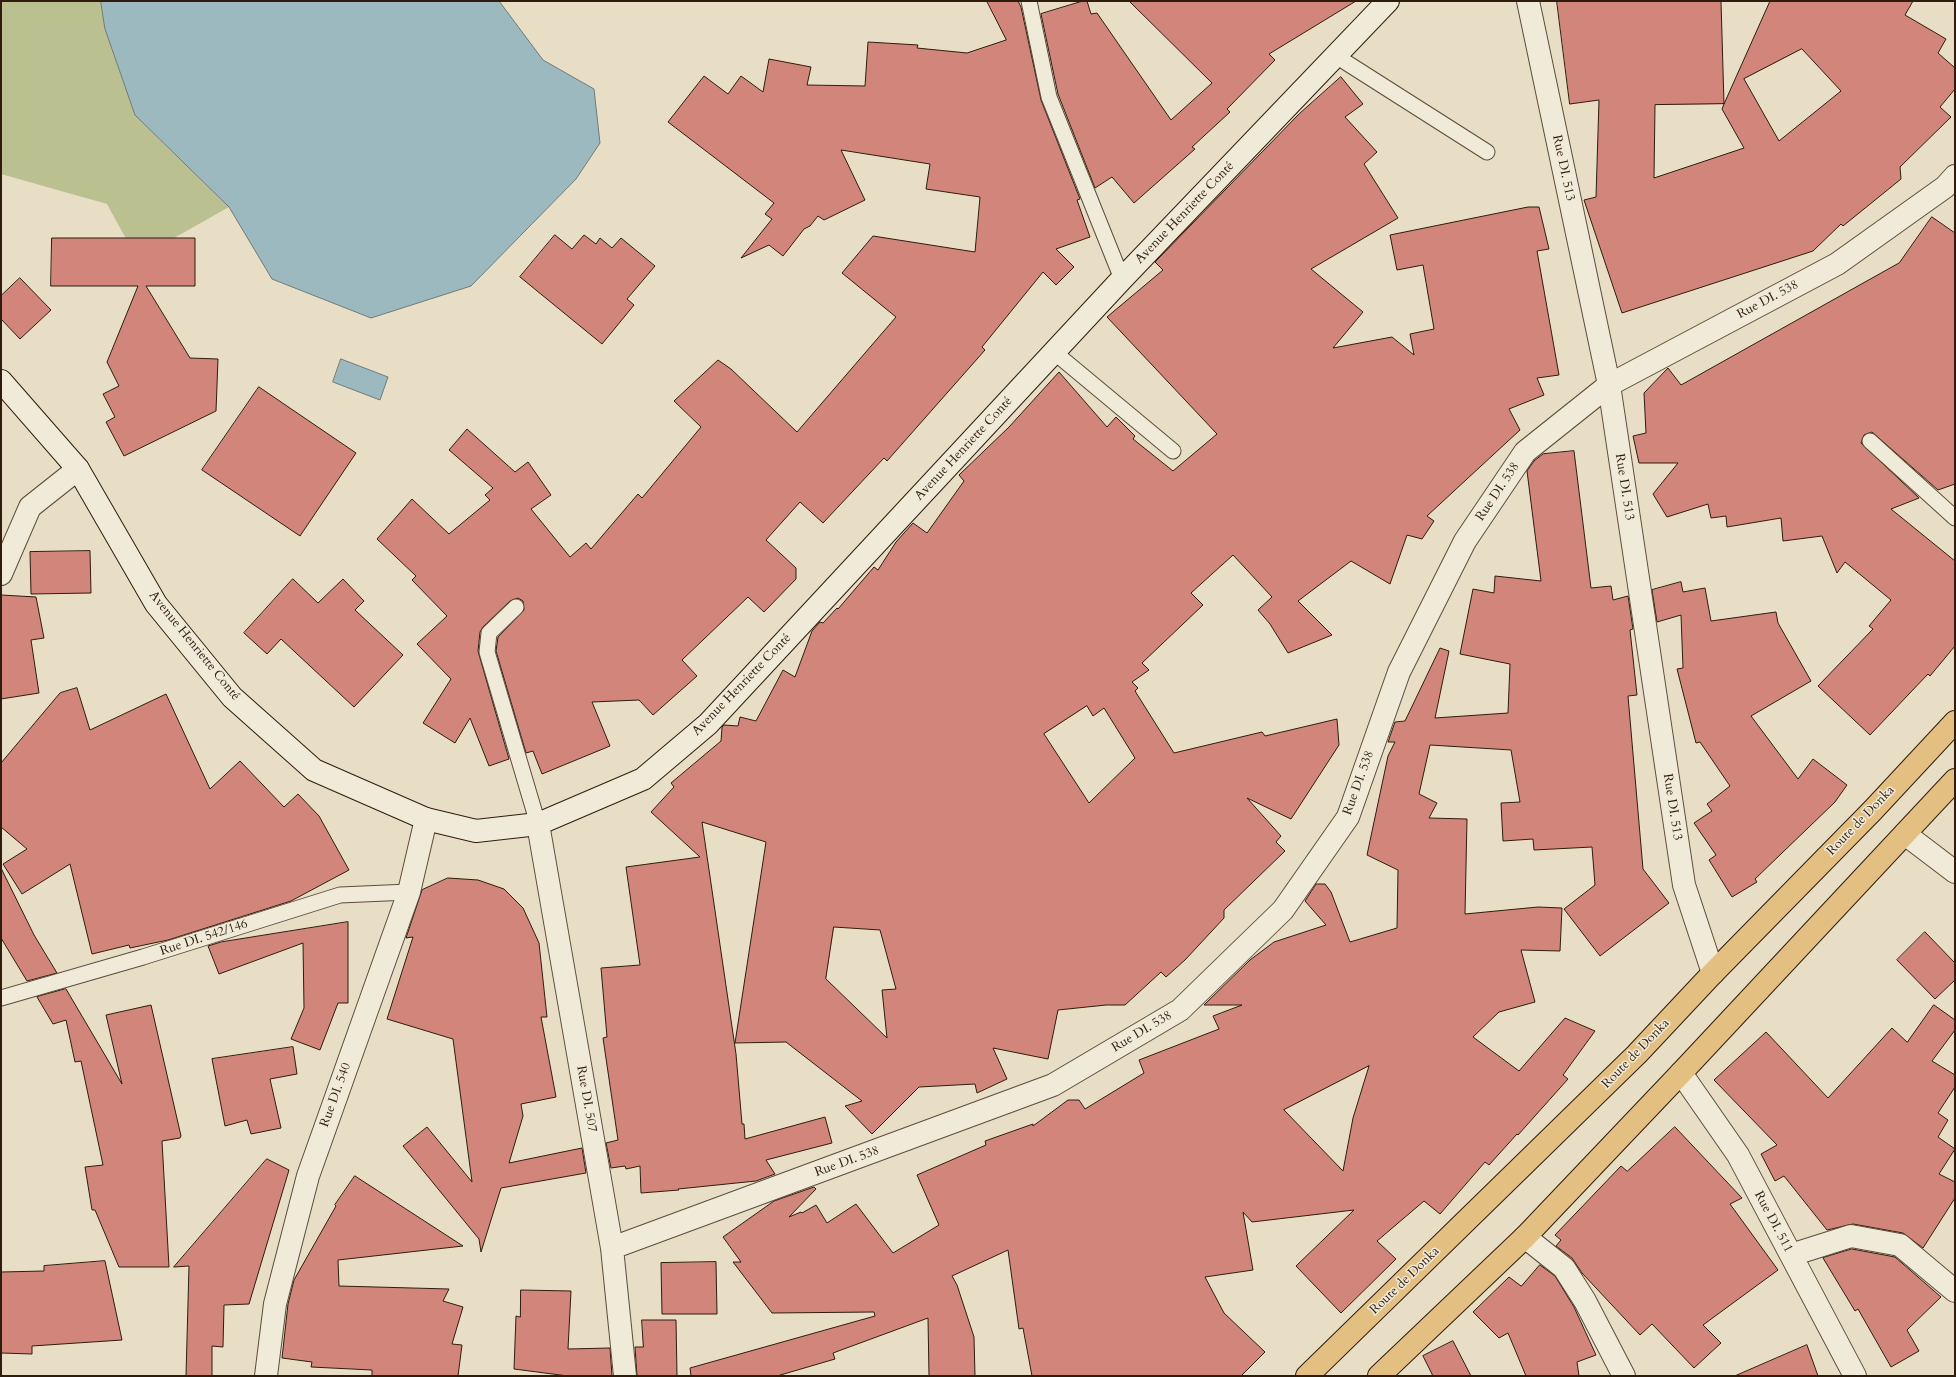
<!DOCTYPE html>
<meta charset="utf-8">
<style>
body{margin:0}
#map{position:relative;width:1956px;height:1377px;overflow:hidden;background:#e8dec5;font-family:Cardo,serif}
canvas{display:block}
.frame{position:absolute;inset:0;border:2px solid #2f1c0d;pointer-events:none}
</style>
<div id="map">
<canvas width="1956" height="1377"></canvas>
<div class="frame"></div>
</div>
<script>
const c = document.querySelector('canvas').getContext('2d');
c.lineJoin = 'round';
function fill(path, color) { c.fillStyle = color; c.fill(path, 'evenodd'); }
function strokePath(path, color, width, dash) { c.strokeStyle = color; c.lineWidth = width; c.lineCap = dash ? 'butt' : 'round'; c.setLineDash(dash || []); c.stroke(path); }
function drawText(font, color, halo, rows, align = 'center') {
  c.font = font + ' Cardo,serif'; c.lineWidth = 3; c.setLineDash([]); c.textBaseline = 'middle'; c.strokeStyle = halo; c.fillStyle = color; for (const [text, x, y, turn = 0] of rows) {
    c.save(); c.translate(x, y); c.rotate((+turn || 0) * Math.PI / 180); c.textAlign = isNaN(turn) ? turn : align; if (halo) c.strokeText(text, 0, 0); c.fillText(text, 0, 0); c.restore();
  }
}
const green = new Path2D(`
 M1,1h100l4,28 30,86 94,92 -92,52 -30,-55 -106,-30z`);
const water = new Path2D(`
 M101,1h398l44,59 51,29 6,54 -24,36 -105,107 -100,32 -99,-39 -43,-72 -94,-92 -30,-86z
 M341,359l47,18 -8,23 -47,-18z`);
const building = new Path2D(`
 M987,1h31l3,6 20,93 39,99 -3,1 13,37 -34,12 18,18 -18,18 -13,-13 -61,75 3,3 -98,111 -3,-3 -61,65 -23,-21 -34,38 30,28v11l-32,33 -16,-15 -66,63 15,16 -44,39 -14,-15 -47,2 18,44 -68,28 -9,-23 -7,2 -30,-102 2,-14 26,-27 -1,-9 -5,-3 -8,3 -27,26 -3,5 -2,19 31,108 -20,7 -19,-48 -15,25 -32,-20 28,-44 -34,-35 30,-28 -35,-36 4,-4 -39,-37 35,-40 37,35 41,-34 -5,-5 8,-7 -44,-38 18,-21 48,43 13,-10 23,33 -20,14 39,48 16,-14 5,6 47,-55 4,4 59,-71 -27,-26 44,-41 13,9 66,63 99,-115 -54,-44 31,-37 102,16 5,-55 -54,-8 4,-25 -89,-14 24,50 -41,20 -6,-4 -8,10 -6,3 -21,27 -14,-11 -28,13 31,-39 -7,-5 9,-11 -106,-81 36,-46 24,18 13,-18 22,16 6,-33 42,8 -4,18 58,1 3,-44 50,3 -1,3 50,5 39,-13z
 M1083,1h4l4,13 6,-1 74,107 41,-37 -83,-82h227l-87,53 6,6 -48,49 3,3 -38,35 3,2 -61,54 -22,-26 -17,11 -37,-94 -17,-80z
 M1557,1h164l3,103 46,-103h143l-8,14 41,24 -8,14 17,15v21l-15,18 11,10 -51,50 1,12 -58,47 -2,-2 -28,27 -191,62 -38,-113 12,-3 3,-97 -29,4zM1802,49l39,42 -62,50 -35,-62zM1724,104l-2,5 22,39 -90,30 1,-73z
 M1341,77l22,27 -18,13 32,35 -13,12 34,54 -87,51 52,43 -30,36 59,-11 22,18 -4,-21 24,-5 -11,-64 -26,5 -7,-35 138,-28h11l10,42 -12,2 22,124 -22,3 7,17 -35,14 11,21 -93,86 7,5 -12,18 -15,-4 -17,49 -39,-23 -53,40 34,34 -44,18 -18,-29 -12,-14 14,-13 -39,-42 -42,38 12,12 -61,58 7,7 -17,12 6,6 -3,3 39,62 88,-21 3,4 72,-17 2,26 -48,74 -44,-21 34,38 -5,6 9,9 -61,59v8l-39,42 -19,17 -5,-5 -36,33h-19l-48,5 -10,49 -55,-11 14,31 -30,14 -2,-9 -56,3 -47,47 -27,-28 17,-5 -76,-59 -51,1 31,-201 -64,-20 34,232 6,70h2l1,15 80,-22 7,26 -66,17 9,14 -19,7 -78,8 1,1 -38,3 -1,-27 -14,3 -1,-3 -14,2 -5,-25 12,-3 -15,-102 4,-1 -6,-69 39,-3 -14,-98 74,-10 -49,-45 23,-25 -3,-4 50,-42 1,-14 2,-2 14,1 2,-9 16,4 27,-51 12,7 17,-46 8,-9 3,1 14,-15 1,1 36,-42 4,3 18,-28 17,-19 14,10 37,-52 -5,-6 50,-48 50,-55 48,55 9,-10 19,19 -2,3 40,32 44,-37 -110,-117 56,-47 -8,-8 144,-148zM1087,706l6,10 11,-8 31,50 -46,45 -45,-69zM834,927l46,3 16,59 -14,1 5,48 -61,-59z
 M1932,217l23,16v251l-17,6 -66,-58 -8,3 -3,8 58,55 -28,11 64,52v85l-25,30 -2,-2 -58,61 -52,-49 55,-57 -4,-3 22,-26 -46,-38 -8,11 -15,-37 -39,5 -2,-23 -54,9 -1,-11 -15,2 -3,-14 -41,13 -14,-23 25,-31h-39l-6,-27 13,-3 -2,-40 24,-25 13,17 218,-122z
 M555,235l17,14 12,-14 12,9 4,-6 12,10 9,-10 34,28 -28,33 7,6 -32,39 -82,-67z
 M52,238h143v48h-49l44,72 28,1 -2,52 -92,45 -18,-34 9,-5 -12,-23 16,-8 -12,-24 31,-76h-87z
 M20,278l31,32 -31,29 -19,-20v-23z
 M259,387l97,66 -56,83 -98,-66z
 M1574,451l17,137 20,-2 2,14 15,-4 5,33 -3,1 7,65 -9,1 15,173 26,34 -69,53 -36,-47 31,-24 -3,-38 -58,3 -1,-11 -30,2 -2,-38 19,-1 -9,-52 -81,-5 -11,49 18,9 -8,15 38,1 -2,95 73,-7 24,1 -2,43 -39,-1 14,52 -36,10 -26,25 46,34 46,-53 30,13 -32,44 5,4 -50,56 -1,-1 -28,31 -4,-3 -45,52 -16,-13 -47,40 19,18 -55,54 -45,-47 58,-56 -102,12 -9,-10 10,58 -48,7 19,36 41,39 -24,24h-209l-9,-48 -4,1 -11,-79 -56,26 5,9 17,52 1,39h-46l-1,-58 -95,35 2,6 -58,17h-86l-1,-8 185,-52 -1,-4 -102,1 -39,-51h8l-18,-25 51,-36 40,-14 2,2 -27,28 12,-5 1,1 14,-8 11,18 29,-19 37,49 46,-28 -22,-50 69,-30 -1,-4 48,-17v2l35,-26h11l6,9 59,-36 -5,-13 80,-31 -6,-13 29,-11h-38l46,-45 24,-18 52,-17 -21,-24 11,-17h9l6,8 19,50 47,-14 1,-58 -31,-15 21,-99 7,-14h-7l7,-20 10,-1 35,-73 9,3 -14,67 73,-5 2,-49 -50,-10 13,-65 21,4 1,-17 46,5 -14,-110 7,-10 9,-7zM1369,1066l-16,52 -10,53 -59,-61z
 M90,551l1,42 -60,1 -1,-42z
 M293,579l25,24 25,-24 21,22 -9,9 48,45 -49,52 -73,-68 -14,15 -23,-21z
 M1681,582l2,10 22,-4 6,33 65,-9 2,11 33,58 -60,35 47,63 15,-20 34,26 -12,17 -80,77 2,3 -25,15 -23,-37 7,-5 -22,-32 18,-12 -5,-7 23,-18 -30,-44 -4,1 -19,-74 6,-1 -2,-53 -24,7 -5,-32z
 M1,595l35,2 8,41 -13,2 8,53 -38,6z
 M77,688l13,42 76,-36 44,95 30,-28 44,46 14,-13 21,22 30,54 -58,31 -123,39 -38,8 -1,-3 -37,9 -22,-90 -48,30 -19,-30 24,-15 -26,-22v-64l59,-70z
 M1,868l33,67 23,38 -30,8 -26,-43z
 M448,878l30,2 26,9 19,19 16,35 8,74h-6l15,80 -35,7 2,12 -14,47 73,-15 4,25 -85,15 -20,64 -2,-13 -76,-93 24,-19 45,55 -19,-143 -66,-20 26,-82 -7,1 16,-48z
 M348,922v81h-10l-18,47 -29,-11 13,-31 -1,-65 -84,31 -11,-28 13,-4z
 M1925,932l30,31v17l-20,19 -38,-39z
 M66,989l56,95 -16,-69 45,-10 30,131 -1,2 -18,3 7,126h-50l-24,-57h-3l-7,-43 18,-2 -22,-104 -6,1 -9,-42 -13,4 -16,-27z
 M1934,1005l21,15v10l-23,31 23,14v12l-17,26 10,7 -10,17 17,12 -16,25 16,8v16l-32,50 -20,-15 -50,-9 -26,6 -43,-54 -9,5 -14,-27 16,-9 -63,-65 52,-48 62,66 64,-70 15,14z
 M293,1047l4,27 -27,5 11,49 -30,6 -4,-14 -22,6 -13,-67z
 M1675,1127l67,71 -12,6 48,66 -75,55 18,18 -27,25 -42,-44 -12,11 -58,-62 -10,-15 -16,-12 5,-6 -6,-5 66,-69 6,5z
 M267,1159l22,11 -40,134 -25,1 -1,42 -11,-1v30h-26l3,-110 -15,1z
 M355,1176l108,70 -125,14 1,26 110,3 -6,12 20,6 -11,37 10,1 -4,31h-86v-6l-61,-3 1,-5 -30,-4 6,-54 6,-24 42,-74 -1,-1z
 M1852,1249l43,8 46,40 -34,33 12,21 -28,16 -33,-58 -3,2 -32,-53z
 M105,1261l17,79 -90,6v8l-31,-1v-81l43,-1v-5z
 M716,1262l1,52h-55l-1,-51z
 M1540,1265l15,11 19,31 22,48 -19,7 2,14h-53l-18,-43 -9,5 -26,-26 36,-35 12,9z
 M521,1290l50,1 -3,58 42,-1 2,28h-44l-54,-7 2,-53 4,1z
 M642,1320h34l1,56h-40l-2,-29h8z
 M1453,1341l18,35h-38l-10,-20z
 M1807,1345l11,31h-83z`);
const service = new Path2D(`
 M1029,1l20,96 73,182
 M1336,56l151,96
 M1054,352l119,99
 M1870,441l85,77
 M516,607l-27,26 -2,19 51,172
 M1,998l142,-41 197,-62 69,-3`);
const minor = new Path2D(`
 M1528,1l81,384 75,500 29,88
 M1,574l29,-67 48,-38
 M538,824l74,424 13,128
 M1905,834l50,38
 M1681,1073l57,82 117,221
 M1525,1237l39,31 21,33 39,75
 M612,1248l441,-163 127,-75 103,-100 65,-93 51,-145 66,-131 60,-89 84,-67 228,-121 108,-77 10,-11
 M1791,1255l60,-19 49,9 55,46
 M266,1376l9,-72 33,-128 101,-284 17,-73`);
const secondary = new Path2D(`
 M1,381l77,88 78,135 76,93 82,73 112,49 50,12 62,-7 105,-45 65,-55 414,-445 266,-278`);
const primary = new Path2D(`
 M1307,1376l330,-322 76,-81 160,-163 82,-88
 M1379,1376l146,-139 156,-164 274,-293`);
const streetNames = [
 ["Rue DI. 513",1563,168,78],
 ["Avenue Henriette Conté",1185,213,-46],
 ["Rue DI. 538",1768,300,-28],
 ["Avenue Henriette Conté",964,449,-47],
 ["Rue DI. 513",1624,487,81],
 ["Rue DI. 538",1498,492,-56],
 ["Avenue Henriette Conté",194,646,51],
 ["Avenue Henriette Conté",742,685,-46],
 ["Rue DI. 538",1359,783,-70],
 ["Rue DI. 513",1672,807,81],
 ["Route de Donka",1861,821,-46],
 ["Rue DI. 542/146",204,938,-18],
 ["Rue DI. 538",1142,1032,-31],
 ["Route de Donka",1636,1054,-46],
 ["Rue DI. 540",336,1095,-70],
 ["Rue DI. 507",586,1099,80],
 ["Rue DI. 538",847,1162,-20],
 ["Rue DI. 511",1773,1222,62],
 ["Route de Donka",1405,1281,-44]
];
fill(green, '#bbc091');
fill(water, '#9cb9bf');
strokePath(water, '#707a78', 1);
fill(building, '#d1857b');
strokePath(building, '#2f1c0d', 1);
strokePath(service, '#5d4c3b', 17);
strokePath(minor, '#5d4c3b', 24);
strokePath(secondary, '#2f1c0d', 24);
strokePath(primary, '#2f1c0d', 24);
strokePath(service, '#f0ead9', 15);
strokePath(minor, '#f0ead9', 22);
strokePath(secondary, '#f0ead9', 22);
strokePath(primary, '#e4bf82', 22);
drawText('13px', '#2f1c0d', '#f0ead9', streetNames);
</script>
